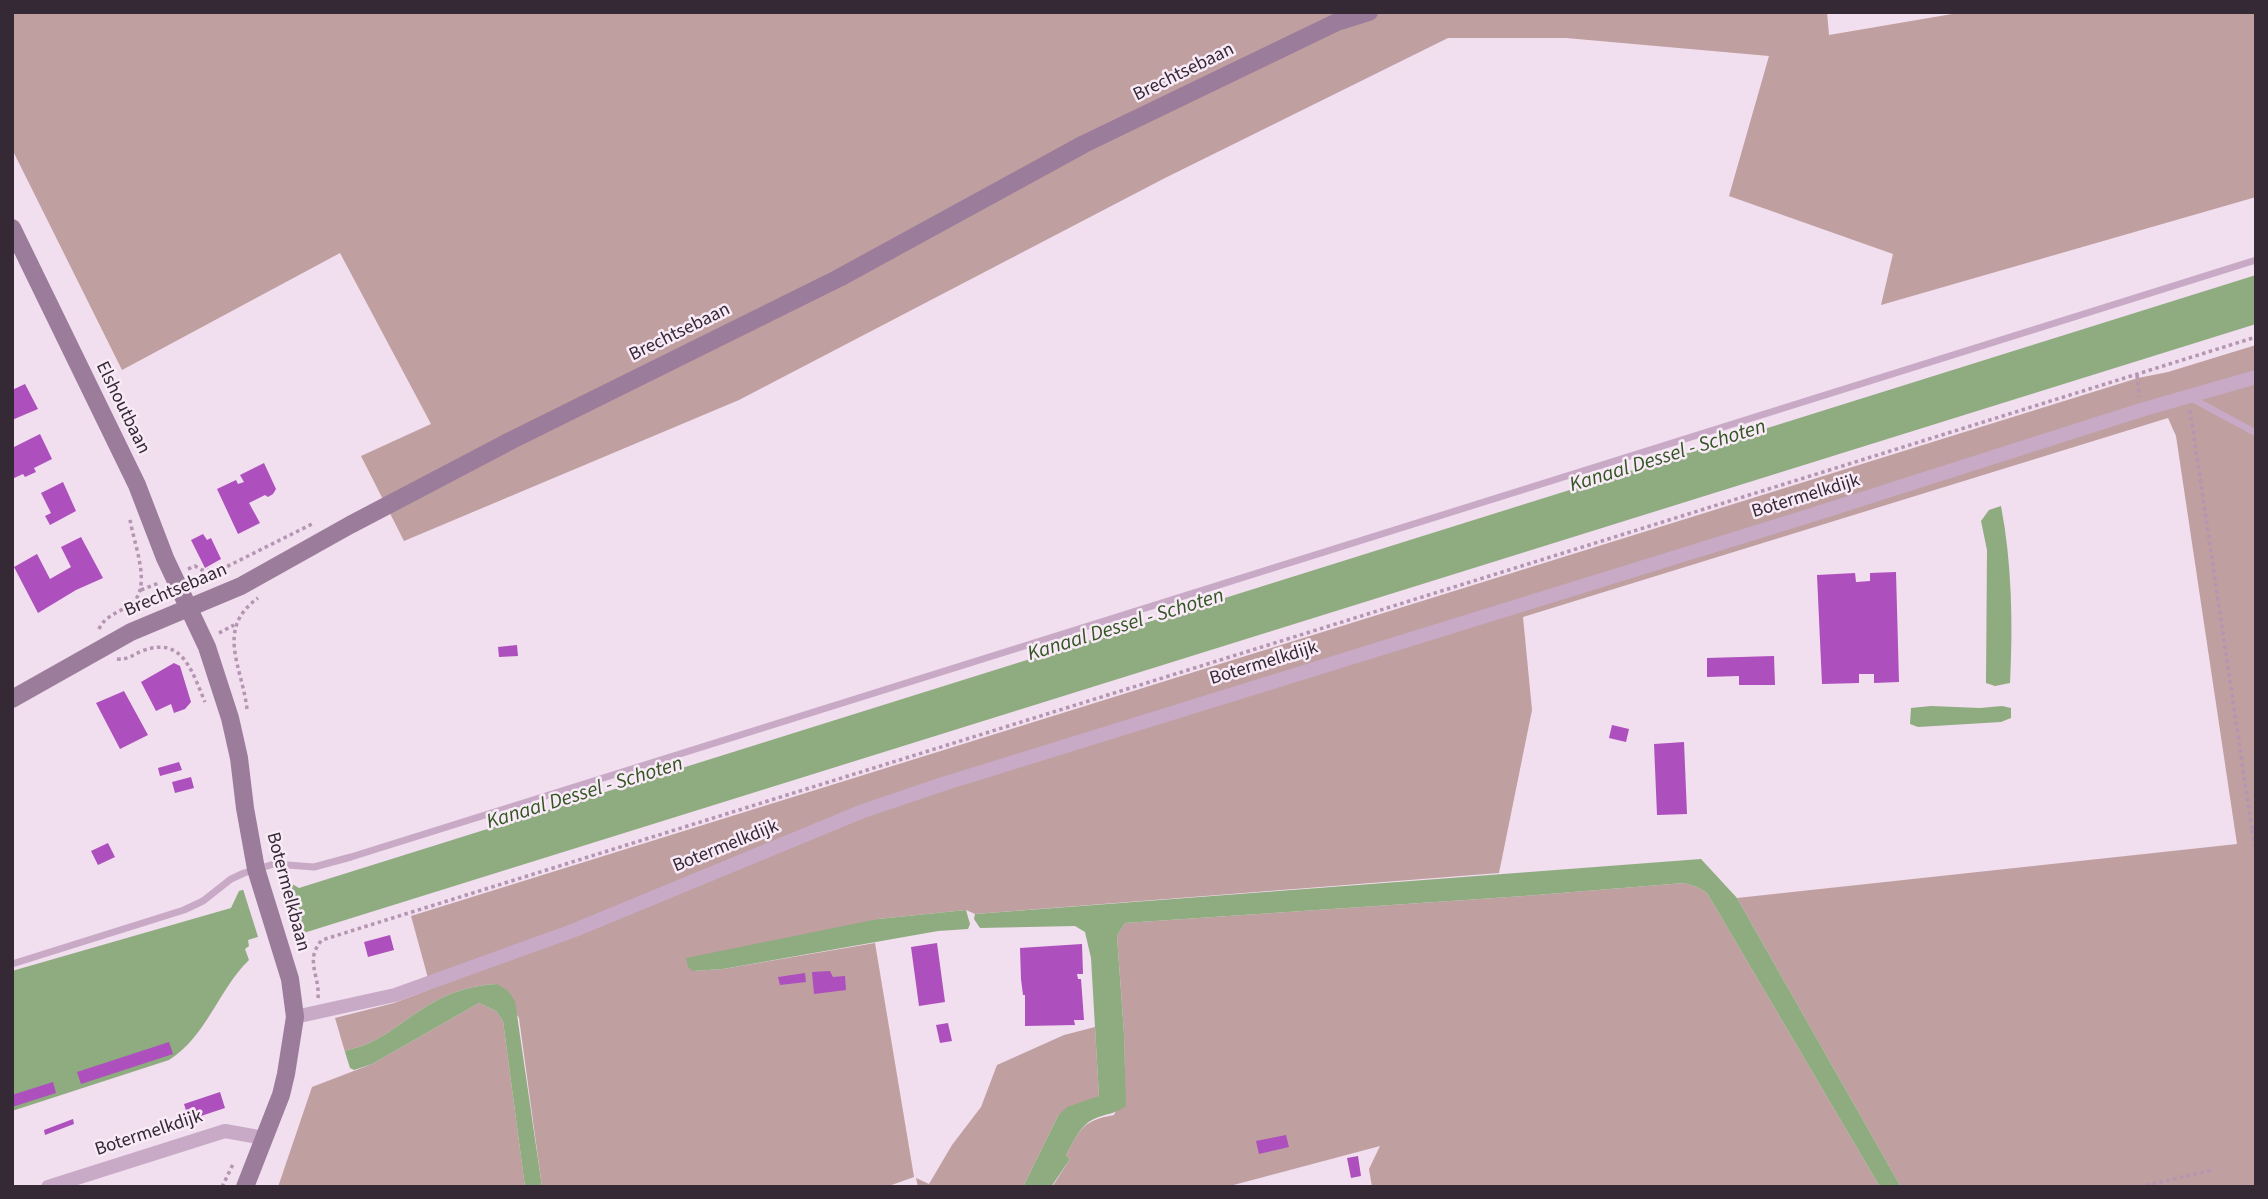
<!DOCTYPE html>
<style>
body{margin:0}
#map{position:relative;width:2268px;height:1199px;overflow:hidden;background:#f1deee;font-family:"Source Sans 3",sans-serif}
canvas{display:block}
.frame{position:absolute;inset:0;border:14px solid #352936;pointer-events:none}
</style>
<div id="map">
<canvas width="2268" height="1199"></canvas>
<div class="frame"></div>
</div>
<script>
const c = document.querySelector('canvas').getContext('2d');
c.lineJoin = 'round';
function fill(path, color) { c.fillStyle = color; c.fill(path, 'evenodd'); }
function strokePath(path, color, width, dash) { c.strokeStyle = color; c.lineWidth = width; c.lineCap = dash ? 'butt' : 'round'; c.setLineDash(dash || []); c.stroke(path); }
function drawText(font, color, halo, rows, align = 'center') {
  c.font = font + ' "Source Sans 3",sans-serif'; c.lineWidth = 5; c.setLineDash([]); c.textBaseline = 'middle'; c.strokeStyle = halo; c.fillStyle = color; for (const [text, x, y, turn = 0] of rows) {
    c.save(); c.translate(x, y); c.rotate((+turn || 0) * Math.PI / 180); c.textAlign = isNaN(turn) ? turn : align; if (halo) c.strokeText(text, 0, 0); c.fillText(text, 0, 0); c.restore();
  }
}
const green = new Path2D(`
 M12,12h1815l2,23 135,-23h292v185l-375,108 12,-51 -164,-58 40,-140 -203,-18h-118l-283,140 -426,222 -335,141 -43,-85 70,-32 -91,-171 -218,117 -110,-221z
 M2256,345v842h-355l-164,-289 500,-54 -61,-408 -8,-18 -645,199 9,93 -33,163 -524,41 -9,-4 -88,9 -185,52 30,-2 152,-26 39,234 -28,10h-344l-23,-169 -22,-34c-22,1 -44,7 -63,18 -30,16 -53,42 -87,48l-2,2 -10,-34 59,-15 37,-14 -20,-73 1727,-538 30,-6z
 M1684,883l13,4 10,6 173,294h-508l-3,-18 11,-23 -154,41h-174l18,-28 -4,-4c15,-27 16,-34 48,-40l11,-24v-7l-1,-51 -7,-97 8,-13 399,-27z
 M479,1003l17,8 7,10 22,166h-247l34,-100 60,-23z
 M1095,1027l4,69 -41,20 -35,71h-105l-2,-9 13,6 23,-39 29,-38 16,-42 67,-30z`);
const water = new Path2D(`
 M2256,275v49l-1962,612 -4,-9 -42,13 1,6 -4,3 4,11c-31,30 -42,76 -80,100l-157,51v-140l219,-63 8,-17 43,-13 17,10z
 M2001,506c11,57 12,119 9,177l-15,3 -9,-3 1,-133 -6,-29 8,-11z
 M1931,706l49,2 22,-2 9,2v10l-10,4 -83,5 -8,-3 1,-16z
 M1701,859l36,39 164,289h-21l-173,-294 -10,-6 -13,-4 -160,13 -399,27 -8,13 7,97 2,73c-13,9 -19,7 -32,13 -14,6 -21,24 -28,36l4,4 -19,28h-28l35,-71 9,-9 32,-11 -8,-138 -6,-26 -10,-6 -95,2 -6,-9 1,-5z
 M966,910l4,14 -2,5 -30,2 -215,38 -30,2 -5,-4 -2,-9 192,-39z
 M497,984l11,7 7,10 27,186h-17l-22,-166 -7,-10 -17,-8 -107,61 -18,6 -4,-2 -5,-16 2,-2c34,-6 57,-32 87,-48 19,-11 41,-17 63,-18z`);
const pier = new Path2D(`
 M276,876l21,63h-5l-3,-8 -30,9 -17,-54z`);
const building = new Path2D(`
 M25,384l13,25 -26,11v-30z
 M40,434l12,25 -18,9 2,4 -11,5 -2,-3 -11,5v-31z
 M264,463l12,26 -3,5 -5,3 -3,-2 -16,8 11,20 -22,11 -21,-45 19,-9 2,4 6,-2 -4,-7z
 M63,482l13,29 -26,14 -5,-9 6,-3 -10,-20z
 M203,534l4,6 4,-2 10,21 -16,9 -14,-28z
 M81,537l22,41 -27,12 -38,23 -24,-46 23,-13 13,25 21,-12 -10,-20z
 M1896,572l3,110 -25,1v-9h-15v9l-37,1 -5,-109 38,-2 1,9 14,-1v-8z
 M517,645l1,11 -19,1 -1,-10z
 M1774,656l1,29h-36v-9l-32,1v-19z
 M174,663l6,3 11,36 -6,7 -11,4 -3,-9 -15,7 -15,-29z
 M124,691l24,44 -28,14 -24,-46z
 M1612,725l17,4 -3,13 -17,-4z
 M1684,742l3,72 -30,1 -3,-71z
 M179,762l3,8 -22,6 -2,-8z
 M191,777l3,11 -19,5 -3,-11z
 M108,843l7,14 -17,8 -7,-14z
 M390,935l4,15 -26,7 -4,-15z
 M937,943l8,59 -26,4 -8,-59z
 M1082,944l1,30h-6l1,5h3l3,41h-10l1,5 -50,1v-31h-2l-2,-16 -1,-31z
 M830,971l3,6 12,-1 1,14 -32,4 -2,-22z
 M805,973l1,9 -26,3 -2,-8z
 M948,1023l4,18 -12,2 -4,-18z
 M169,1042l4,12 -92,30 -4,-12z
 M53,1082l3,11 -44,14v-12z
 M220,1092l5,16 -36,12 -5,-16z
 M73,1119l1,5 -29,11 -1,-5z
 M1286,1135l3,12 -30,7 -3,-13z
 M1358,1156l3,20 -10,2 -4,-20z`);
const path = new Path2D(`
 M2137,375l2,22
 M2190,410l62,420 4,-1
 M188,569l7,-3 7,4 16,1 96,-48
 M141,590l18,-7
 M99,629c5,-12 18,-16 29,-23 27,-15 5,-63 2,-87
 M219,633l15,-8
 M117,659c11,1 15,-4 25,-8 41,-16 50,21 63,51
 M247,709c-5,-43 -32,-80 11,-111
 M2252,830l4,26
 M318,998c2,-23 -14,-38 4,-58l1934,-603
 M222,1187l12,-25
 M2139,1187l74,-17`);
const lane = new Path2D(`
 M2191,398l65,35
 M12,964l172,-54 19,-9 28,-22 13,-6 30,-9 40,3 37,-10 1905,-597`);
const street = new Path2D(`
 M295,1017l100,-22 180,-65 288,-119 80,-27 872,-270 326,-104 115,-33
 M48,1187l177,-56 39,7`);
const secondary = new Path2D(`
 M12,228l125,257 28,73 42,89 23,71 9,40 6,50 11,61 34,110 5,38 -9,57 -5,21 -36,92
 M12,699l119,-67 110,-46 109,-61 162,-85 327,-162 245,-134 253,-122 32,-10`);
const streetNames = [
 ["Brechtsebaan",1184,73,-26],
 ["Brechtsebaan",680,333,-26],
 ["Elshoutbaan",122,408,64],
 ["Botermelkdijk",1806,497,-17],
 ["Brechtsebaan",176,591,-23],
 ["Botermelkdijk",1264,664,-17],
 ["Botermelkdijk",726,847,-22],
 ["Botermelkbaan",287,892,75],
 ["Botermelkdijk",149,1134,-18]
];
const waterNames = [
 ["Kanaal Dessel - Schoten",1668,457,-17],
 ["Kanaal Dessel - Schoten",1126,626,-17],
 ["Kanaal Dessel - Schoten",585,794,-17]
];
fill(green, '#bf9fa0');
fill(water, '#8eac7f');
fill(pier, '#f1deee');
fill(building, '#ad4fbd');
strokePath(path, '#b495b2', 3.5, [3.5, 3.5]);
strokePath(lane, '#c8aac6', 7);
strokePath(street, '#c8aac6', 14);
strokePath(secondary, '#9b7c9b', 18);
drawText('19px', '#352936', '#f8eaf6', streetNames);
drawText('italic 21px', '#325522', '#f8eaf6', waterNames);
</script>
